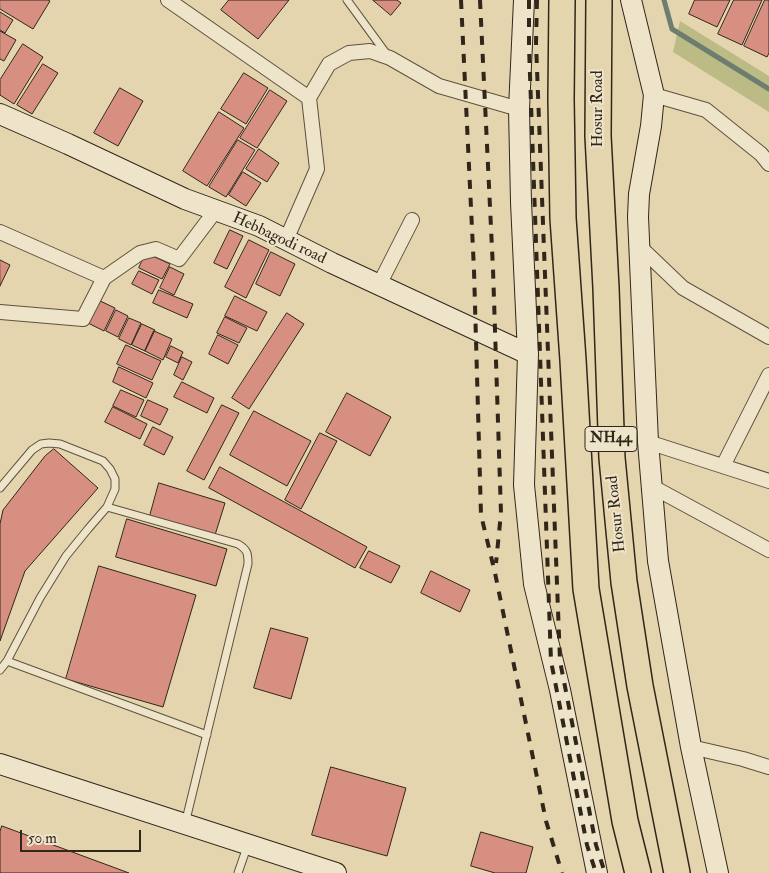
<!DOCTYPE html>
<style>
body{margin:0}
#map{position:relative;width:769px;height:873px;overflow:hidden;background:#e5d5ae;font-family:"IM FELL Double Pica",serif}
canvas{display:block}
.scale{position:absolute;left:20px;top:830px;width:121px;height:22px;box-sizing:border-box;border:2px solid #30261a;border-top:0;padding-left:6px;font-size:15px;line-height:18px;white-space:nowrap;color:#30261a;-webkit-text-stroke:4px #eee4ca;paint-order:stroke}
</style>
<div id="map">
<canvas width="769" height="873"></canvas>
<div class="scale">50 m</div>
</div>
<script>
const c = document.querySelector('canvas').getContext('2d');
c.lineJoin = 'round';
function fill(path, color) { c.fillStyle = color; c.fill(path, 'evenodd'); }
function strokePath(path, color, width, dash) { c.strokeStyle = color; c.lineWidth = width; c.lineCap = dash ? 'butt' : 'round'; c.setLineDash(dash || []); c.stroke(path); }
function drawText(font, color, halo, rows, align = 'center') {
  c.font = font + ' "IM FELL Double Pica",serif'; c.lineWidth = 4; c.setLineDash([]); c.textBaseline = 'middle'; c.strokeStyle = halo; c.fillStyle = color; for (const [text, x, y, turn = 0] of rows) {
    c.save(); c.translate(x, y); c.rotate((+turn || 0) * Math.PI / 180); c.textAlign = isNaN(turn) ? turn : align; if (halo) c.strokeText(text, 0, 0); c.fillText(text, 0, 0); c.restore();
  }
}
const green = new Path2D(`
 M680,21l89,55v36l-96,-60z`);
const stream = new Path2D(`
 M664,0l8,29 97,60`);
const building = new Path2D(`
 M0,0h48l2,1 -17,28 -33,-20z
 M229,0h60l-31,39 -37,-29z
 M373,0h24l4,3 -10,12z
 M695,0h35l-13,27 -28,-13z
 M734,0h28l-20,45 -24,-11z
 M765,0h4v53l-2,4 -23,-11z
 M0,12l13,8 -8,13 -5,-3z
 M0,31l16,9 -12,21 -4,-2z
 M23,44l20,13 -29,47 -14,-9v-15z
 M43,64l15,9 -26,41 -15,-9z
 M244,73l24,15 -22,36 -25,-15z
 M120,88l23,13 -25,45 -24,-13z
 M270,90l17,11 -30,47 -17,-10z
 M219,112l25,16 -37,58 -24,-15z
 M238,140l17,10 -29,47 -17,-10z
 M259,149l20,14 -12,19 -21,-13z
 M243,172l18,11 -15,23 -17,-11z
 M230,230l13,6 -16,33 -13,-6z
 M249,240l20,10 -23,48 -21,-11z
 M271,252l24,12 -15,32 -24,-12z
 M146,253l24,11 -8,15 -23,-11z
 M0,260l10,5 -10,21z
 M170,267l14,7 -10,21 -14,-7z
 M139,271l20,9 -7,14 -20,-10z
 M159,290l34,14 -6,14 -34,-15z
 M235,296l32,16 -10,19 -32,-15z
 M96,299l19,9 -11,23 -18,-9z
 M116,310l12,6 -10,21 -12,-6z
 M287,313l17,11 -55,85 -17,-11z
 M225,317l22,11 -8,15 -22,-10z
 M129,318l12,5 -10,22 -12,-6z
 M142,324l13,6 -10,21 -13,-6z
 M154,331l18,8 -9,21 -18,-9z
 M218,335l20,10 -10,19 -19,-10z
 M126,345l35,16 -9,19 -35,-16z
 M171,346l12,6 -5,11 -12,-6z
 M182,357l10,5 -9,18 -9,-5z
 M119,367l34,16 -7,15 -33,-16z
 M182,382l32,16 -7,15 -33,-16z
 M121,390l23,10 -8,17 -23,-11z
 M347,393l44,24 -21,39 -44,-24z
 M148,400l20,9 -8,16 -19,-9z
 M222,405l17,8 -35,67 -17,-9z
 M113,407l34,17 -7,15 -35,-17z
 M254,411l57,30 -24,45 -57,-31z
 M153,427l20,10 -9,18 -20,-10z
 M320,433l17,8 -36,68 -16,-9z
 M54,449l44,39 -73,83 -25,70v-117l3,-14 42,-54z
 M220,467l147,80 -12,21 -146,-80z
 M159,483l66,20 -10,32 -65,-19z
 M127,519l100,30 -11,37 -100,-29z
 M369,551l31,15 -9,17 -31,-15z
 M99,566l97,29 -33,112 -97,-28z
 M431,571l39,19 -10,22 -39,-19z
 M271,628l37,10 -17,61 -37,-11z
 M331,767l75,21 -19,68 -75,-21z
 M2,826l127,47h-129v-41z
 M481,832l52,15 -7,26h-31l-24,-7z`);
const lane = new Path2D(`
 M347,0l41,56
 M0,488l32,-38 9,-6 8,-1 11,1 43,17 7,8 5,10v10l-8,18 -19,22 -22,27 -26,42 -33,63 -7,9
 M107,507l131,37c10,6 10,10 10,20l-63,260
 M7,661l200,74
 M238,873l9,-26`);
const street = new Path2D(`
 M168,0l141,98 8,71 -31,71
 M654,95l52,15 55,44 8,10
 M309,98l20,-34 20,-11 21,-2 20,7 49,28 80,23
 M0,232l104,46
 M639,246l44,42 86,49
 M379,285l33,-65
 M0,312l83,7 21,-41 36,-25 16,-4 23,10 37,-49
 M648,442l121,39
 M723,466l46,-91
 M651,486l118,64
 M691,747l52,12 26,8`);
const secondary = new Path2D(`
 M524,0l-5,109 2,93 7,152 -4,131 10,99 26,106 37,183
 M631,0l23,95 -3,31 -12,68 -1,23 10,225 10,119 33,186 27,126
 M0,114l68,30 117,55 74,27 73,37 196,91
 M0,764l336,109`);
const highway = new Path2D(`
 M562,0l-1,99 2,119 10,142 13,229 39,232 13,52
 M599,0l-1,136 8,152 6,170 12,124 16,104 37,187`);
const rail = new Path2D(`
 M461,0l13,270 7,245 14,58 51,248 16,52
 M480,0l13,269 8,244 -5,50
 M529,0v47l22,614 36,184 9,28
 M537,0l-1,43 24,618 36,184 9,28`);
const shields = [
 [611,439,52]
];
const shieldNames = [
 ["NH44",611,439]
];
const streetNames = [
 ["Hosur Road",599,109,-90],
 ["Hebbagodi road",279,239,25],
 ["Hosur Road",617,514,-96]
];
fill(green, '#bdbb85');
strokePath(stream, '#6d7e70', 5);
fill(building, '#d78f81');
strokePath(building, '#30261a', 1);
strokePath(lane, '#5d523f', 9);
strokePath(street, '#5d523f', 16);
strokePath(secondary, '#30261a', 22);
strokePath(highway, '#30261a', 28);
strokePath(lane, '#eee4ca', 7);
strokePath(street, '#eee4ca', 14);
strokePath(secondary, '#eee4ca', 20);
strokePath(highway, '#e5d5ae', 25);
strokePath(rail, '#30261a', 4, [9, 9]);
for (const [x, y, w] of shields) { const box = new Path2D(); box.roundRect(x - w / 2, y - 12.5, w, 25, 4); c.fillStyle = '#eee4ca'; c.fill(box); strokePath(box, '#30261a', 1); }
drawText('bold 15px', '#30261a', null, shieldNames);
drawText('16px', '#30261a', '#eee4ca', streetNames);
</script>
